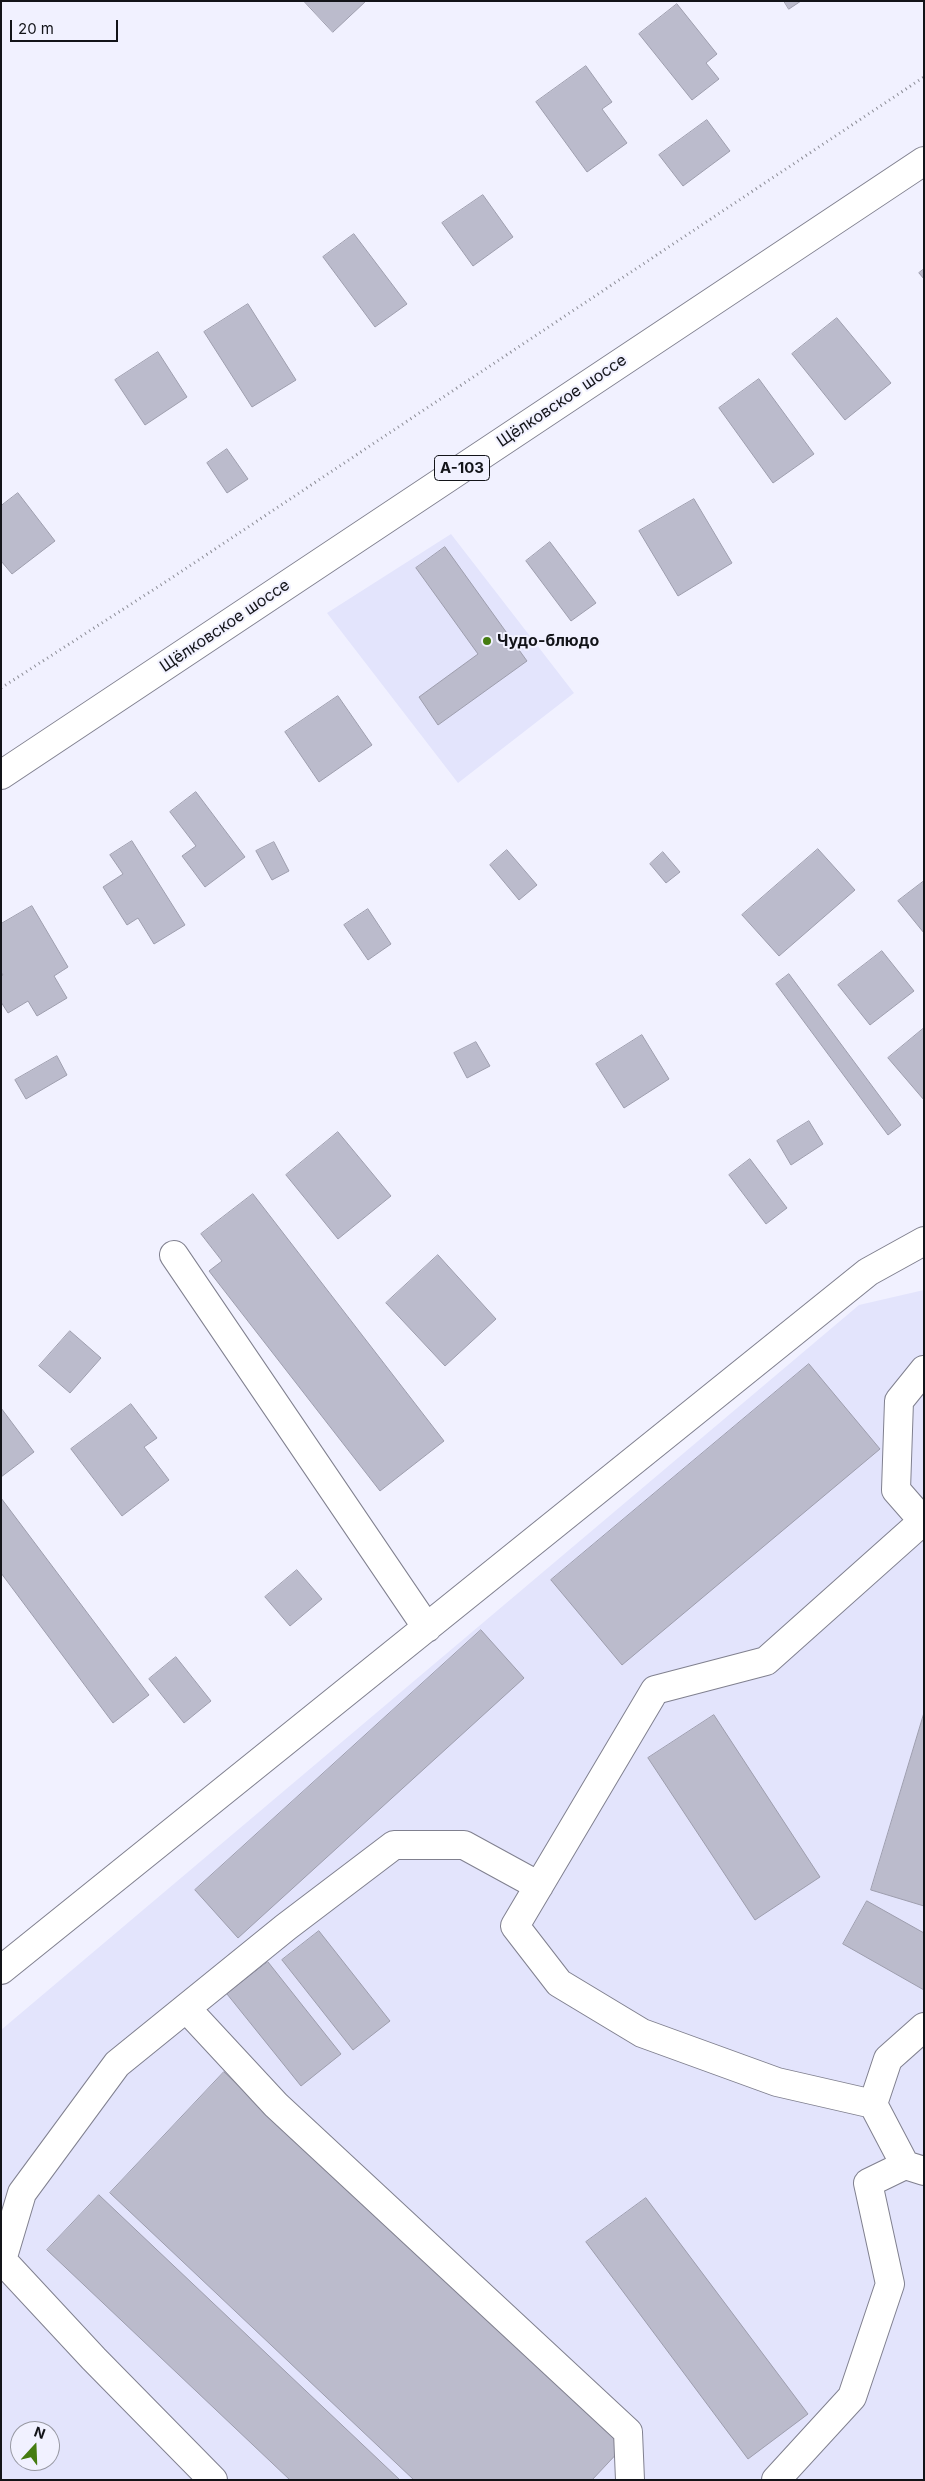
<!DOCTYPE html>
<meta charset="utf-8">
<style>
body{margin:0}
#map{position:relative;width:925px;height:2481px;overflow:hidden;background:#f1f1ff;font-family:Inter,sans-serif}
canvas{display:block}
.frame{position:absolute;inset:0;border:2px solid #131419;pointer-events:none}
.north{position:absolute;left:10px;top:2421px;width:50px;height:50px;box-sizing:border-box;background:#f1f1ff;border:1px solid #9899a3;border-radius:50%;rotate:20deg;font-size:14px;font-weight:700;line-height:20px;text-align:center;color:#131419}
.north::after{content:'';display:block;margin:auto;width:18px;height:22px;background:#457c11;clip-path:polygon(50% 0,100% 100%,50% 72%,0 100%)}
.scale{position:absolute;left:10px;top:20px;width:108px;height:22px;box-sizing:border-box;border:2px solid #131419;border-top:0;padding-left:6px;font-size:15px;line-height:18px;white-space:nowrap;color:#131419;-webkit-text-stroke:4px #f1f1ff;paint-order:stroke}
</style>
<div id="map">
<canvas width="925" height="2481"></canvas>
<div class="frame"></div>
<div class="north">N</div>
<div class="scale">20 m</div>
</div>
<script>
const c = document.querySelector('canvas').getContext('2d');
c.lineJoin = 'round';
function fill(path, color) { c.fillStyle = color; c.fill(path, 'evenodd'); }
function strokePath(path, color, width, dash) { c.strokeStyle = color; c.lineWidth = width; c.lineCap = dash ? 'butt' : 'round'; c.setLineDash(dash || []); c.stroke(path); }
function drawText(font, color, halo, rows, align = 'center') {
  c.font = font + ' Inter,sans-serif'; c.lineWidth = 4; c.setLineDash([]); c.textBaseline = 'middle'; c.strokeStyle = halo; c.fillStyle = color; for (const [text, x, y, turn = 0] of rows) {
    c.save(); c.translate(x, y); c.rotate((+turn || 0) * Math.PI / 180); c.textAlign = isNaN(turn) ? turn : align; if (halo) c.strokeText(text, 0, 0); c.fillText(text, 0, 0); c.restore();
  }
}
const built = new Path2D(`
 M451,534l123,159 -116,90 -131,-170z
 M924,1290v1190h-923v-450l858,-725zM20,2431h30v30h-30z`);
const building = new Path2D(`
 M304,1h62l-33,31z
 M784,1h17l-12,8z
 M677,4l40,50 -11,9 13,16 -27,21 -53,-66z
 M586,66l26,36 -10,7 25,34 -40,29 -51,-70z
 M707,120l23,31 -47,35 -24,-31z
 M483,195l30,42 -40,29 -31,-43z
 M354,234l53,70 -32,23 -52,-70z
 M924,269v10l-5,-6z
 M248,304l48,76 -44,27 -48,-75z
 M837,318l54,65 -46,37 -53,-66z
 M158,352l29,45 -42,28 -30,-45z
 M759,379l55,75 -41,29 -54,-75z
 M227,449l21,30 -21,14 -20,-30z
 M18,493l37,48 -43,33 -11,-13v-55z
 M694,499l38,64 -54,33 -39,-65z
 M550,542l46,61 -25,18 -45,-60z
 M445,547l82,114 -89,64 -19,-28 59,-43 -62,-86z
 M338,696l34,49 -53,37 -34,-50z
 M196,792l49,65 -40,30 -23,-31 14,-10 -26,-34z
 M132,841l53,84 -31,19 -16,-26 -11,7 -24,-38 20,-13 -13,-19z
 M274,842l15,29 -17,9 -16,-29z
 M818,849l37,41 -76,66 -37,-41z
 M507,850l30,35 -18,15 -29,-35z
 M663,852l17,20 -14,11 -16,-19z
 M924,881v52l-26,-32z
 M32,906l36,61 -14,9 13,22 -30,18 -9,-15 -20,12 -7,-11v-26l2,-1 -2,-3v-48z
 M368,909l23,35 -23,16 -24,-35z
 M882,951l32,40 -44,34 -32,-40z
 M789,974l112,151 -13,10 -112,-151z
 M924,1028v72l-36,-42z
 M642,1035l27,44 -45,29 -28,-44z
 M476,1042l14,24 -23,12 -13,-25z
 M57,1056l10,19 -41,24 -11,-19z
 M809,1121l14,23 -32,21 -14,-24z
 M338,1132l53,64 -53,43 -52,-64z
 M750,1159l37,49 -21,16 -37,-49z
 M253,1194l191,247 -64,50 -171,-220 13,-10 -21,-27z
 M438,1255l58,64 -51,47 -59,-63z
 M70,1331l31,27 -31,35 -31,-27z
 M809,1364l71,85 -258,216 -71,-85z
 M131,1404l26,34 -13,9 25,33 -47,36 -51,-67z
 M1,1408l33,44 -33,25z
 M1,1498l148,197 -36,28 -112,-150z
 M297,1570l25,29 -32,27 -25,-29z
 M481,1630l43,48 -286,260 -43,-48z
 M176,1657l35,44 -27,22 -35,-44z
 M924,1713v193l-53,-16z
 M714,1715l106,162 -65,43 -107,-162z
 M867,1901l57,32v57l-81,-46z
 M319,1931l71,90 -37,29 -71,-90z
 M268,1962l73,92 -40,32 -74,-92z
 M224,2072l399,375 -31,33h-178l-304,-287z
 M99,2195l301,285h-110l-243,-230z
 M646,2198l162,216 -60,45 -162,-217z`);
const path = new Path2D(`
 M1,688l169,-109 754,-502`);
const minor = new Path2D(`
 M174,1255l253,373
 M924,1370l-25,31 -3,89 28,32
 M1,1970l867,-698 56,-31
 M186,2008l90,97 352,327 2,48
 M924,2027l-36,32 -15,45 32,61 19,6
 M873,2104l-96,-22 -135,-49 -83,-50 -44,-57 140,-236 111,-29 157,-140
 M213,2480l-119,-121 -92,-99 20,-67 95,-129 169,-137 108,-82h70l75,41
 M776,2480l76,-83 38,-113 -22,-101 37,-18`);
const major = new Path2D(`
 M1,775l923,-614`);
const markers = [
 [487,641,5,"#457c11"]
];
const shields = [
 [462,468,55]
];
const shieldNames = [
 ["А-103",462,468]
];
const streetNames = [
 ["Щёлковское шоссе",562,401,-34],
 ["Щёлковское шоссе",225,626,-34]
];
const poiNames = [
 ["Чудо-блюдо",497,641]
];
fill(built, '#e3e4fc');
fill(building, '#bbc');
strokePath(building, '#9e9eae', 1);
strokePath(minor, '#80808f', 30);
strokePath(major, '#80808f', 30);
strokePath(path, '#8c8d96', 3, [1, 4]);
strokePath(minor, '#fff', 28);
strokePath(major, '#fff', 28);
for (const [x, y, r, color] of markers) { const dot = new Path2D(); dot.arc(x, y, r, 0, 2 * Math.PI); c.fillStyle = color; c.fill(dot); strokePath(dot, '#f1f1ff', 2); }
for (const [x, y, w] of shields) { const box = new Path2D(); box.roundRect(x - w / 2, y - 12.5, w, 25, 4); c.fillStyle = '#f1f1ff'; c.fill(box); strokePath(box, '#131419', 1); }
drawText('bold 15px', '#131419', null, shieldNames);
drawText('16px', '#131419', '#f1f1ff', streetNames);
drawText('bold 16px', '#131419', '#f1f1ff', poiNames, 'left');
</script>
